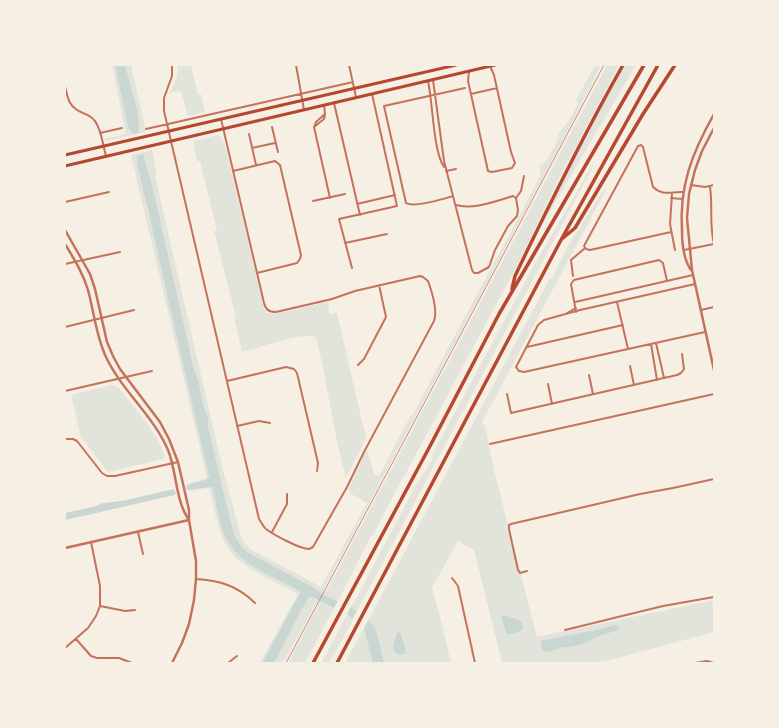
<!DOCTYPE html>
<html>
<head>
<meta charset="utf-8">
<style>
  body { margin:0 }
  #map { position:relative; width:779px; height:728px; overflow:hidden; background:#f6efe4; font-family:Inter,sans-serif }
  canvas { display:block }
  .frame { position:absolute; inset:0; border:66px solid #f6efe4; pointer-events:none }
</style>
</head>
<body>
<div id="map">
<canvas width="779" height="728"></canvas>
<div class="frame"></div>
</div>
<script>
const ctx = document.querySelector('canvas').getContext('2d');
ctx.lineJoin = 'round';
function paint(path, color) {
  ctx.fillStyle = color;
  ctx.fill(path, 'evenodd');
}
function stroke(path, color, width, dash) {
  ctx.strokeStyle = color;
  ctx.lineWidth = width;
  ctx.lineCap = dash ? 'butt' : 'round';
  ctx.setLineDash(dash || []);
  ctx.stroke(path);
}
const green = new Path2D(`
  M112,65H115L130,132L136,133V108L125,65H131L146,132L106,141L104,139L126,134Z
  M177,65H191L198,94H201L205,112L188,116L181,91L169,93C175,84 179,76 177,65Z
  M595,65H601L574,119L323,590L326,592L607,65H619L558,180L523,254L406,473L403,477L375,531L373,536H371L339,599L352,606L415,487L433,458L431,457L533,267L593,164L594,165L358,609L369,619L550,278H552L568,246L604,189L606,190L482,422L485,426L494,470L537,637L714,600V632L610,660L591,663H502L474,550L458,541L432,588L441,620L451,663H345L363,630L353,620L329,663H321L346,617L333,610L305,663H288L319,603L317,602L283,663H274C285,646 298,608 311,597L354,619L366,631L371,623L357,611L324,595L313,587L249,553C240,546 235,538 232,527L208,427V419L202,400L199,383L193,365L152,184L143,155L144,191L147,210L166,285L209,477C204,483 193,482 186,487L187,484L207,478L131,155L152,150L157,175L155,176L221,462L241,537L246,545L252,550L321,587L367,503L350,493L351,491L348,490L366,451L368,452L374,474L379,476L411,415H413C454,334 500,255 541,174L539,166L546,161L559,138L557,136C559,132 562,129 565,126C570,119 574,112 578,104L576,100Z
  M625,65H636L536,235L577,153Z
  M218,135L221,137L227,152L264,309L268,313L274,314L314,305L316,306V304L328,302L330,314L337,313L366,438L346,478C333,432 328,384 316,338C305,330 257,349 242,352L234,317H236L214,231L217,230L200,161H197L193,141Z
  M112,385L116,386L119,388C133,406 160,436 165,457L163,459L108,472L81,437L71,395Z
  M209,487H212C216,502 218,518 223,532C235,564 272,576 300,591V593L262,663H260L298,594C277,582 239,568 227,547C218,533 214,505 209,488L191,491L187,490H192Z`);
const water = new Path2D(`
  M115,65H125L138,113L139,133L132,134L128,127Z
  M143,154L152,184L193,365L199,383L202,400L208,419V427L232,527C235,538 240,546 249,553L313,587L324,595L357,611L374,626L379,641L384,663H373L364,628L349,616L312,597L309,598L303,607L274,663H262L300,593V591C272,576 235,564 223,532C218,518 216,502 212,487L187,490L186,487C193,481 204,483 209,477L137,163V156Z
  M174,489L176,493L175,495L65,520V513L93,507L103,503L122,501Z
  M503,615C506,615 519,620 522,622L523,628C519,633 513,635 507,634L501,618Z
  M616,625L620,627L616,631L601,635L583,644L571,647H562L550,652L544,651L541,647V641L600,629Z
  M398,632L401,634L406,651L405,654L400,655C389,651 394,642 397,633Z`);
const pier = new Path2D(`
  M339,599L351,606L346,617L333,610Z
  M358,609L369,619L363,630L352,620Z`);
const minor = new Path2D(`
  M172,65V76L164,98V111L259,519C261,522 263,526 266,529C274,535 300,549 309,549L313,547L347,487L364,452L434,321C438,310 432,292 428,281L423,277L420,276L355,291L332,299L276,312C269,312 266,310 264,303L221,119
  M296,65L304,110
  M349,65L356,97
  M469,71L468,81L488,171L492,172L512,168L515,163L511,152L494,75L490,66
  M433,80L444,161L472,270L474,273H478L489,267L495,250L508,226L517,216L518,210L516,198L513,196C496,201 473,210 456,205
  M428,81C433,103 433,151 444,167
  M65,86C68,100 69,107 83,113C88,115 91,116 94,120C101,127 103,146 106,156
  M471,94L497,88
  M334,103L360,215
  M324,105L325,114
  M325,114L324,119L314,127L316,122Z
  M272,127L278,152
  M314,127L330,198
  M146,129L353,82
  M100,133L122,128
  M249,134L256,165
  M252,148L275,143
  M233,171L275,161L280,165L301,255L300,259L297,263L257,273
  M446,171L456,169
  M691,185L705,187L714,185
  M710,187C713,207 709,224 714,244
  M672,194L670,224L675,250
  M453,196C443,199 414,208 406,203L384,106L465,88
  M516,198L521,191L524,176
  M671,198L682,199
  M313,201L345,194
  M65,202L109,192
  M357,204L395,195
  M671,232L590,250L586,249L584,246L638,146L641,145L643,147L653,187C664,197 671,191 683,192
  M345,243L387,234
  M684,250L714,244
  M65,264L120,252
  M352,268L339,219L397,206L372,94
  M573,276L571,260L585,248
  M695,284L580,310L544,320L538,325L516,367L519,371L524,372L705,332
  M575,302L693,275
  M617,302L628,349
  M701,310L714,307
  M576,312L571,284L574,280L659,260L663,263L667,281
  M567,313L576,308
  M65,327L134,310
  M656,343L664,378
  M651,344L657,380
  M527,347L623,325
  M358,365L364,359L386,317L379,285
  M630,366L634,385
  M589,375L593,394
  M227,381L286,367L294,369L297,373L318,463L317,471
  M548,384L552,404
  M65,391L152,371
  M507,394L511,413L677,375L681,373L684,369L682,354
  M237,426L259,421L270,423
  M65,439H73L77,441L102,473L107,476H115L178,462
  M490,444L714,394
  M138,532L143,554
  M272,532L287,504V494
  M527,571L520,573L518,570L509,529V525L511,524L640,494L673,488L714,479
  M452,578L458,586L475,663
  M196,579C219,580 238,586 255,603
  M100,606L125,611L135,610
  M565,630L663,606L714,597
  M76,639L91,656L97,658H119L132,663
  M65,648L88,628L96,616L100,606V586L91,542
  M228,663L237,656
  M695,663L707,661L714,663`);
const tertiary = new Path2D(`
  M714,128L702,151L695,170L689,194L687,218L692,270L714,370
  M65,230L90,274L95,289L107,342L113,356L120,369L160,422L169,439L178,462L189,510V520L196,561V579L194,600L189,624L182,643L172,663
  M65,244C74,259 83,273 88,290C94,312 96,336 106,357C122,391 153,415 168,450C177,472 175,500 189,520
  M691,270C684,260 682,244 682,231C679,186 692,153 714,114
  M65,548L189,520`);
const primary = new Path2D(`
  M65,155L456,65
  M65,166L495,65`);
const motorway = new Path2D(`
  M563,238L575,228L643,114L675,65
  M512,289L515,276C549,205 584,134 623,65
  M313,663L429,448L499,314L644,65
  M337,663L561,240L658,65`);
const rail = new Path2D(`
  M286,663L604,65`);
paint(green, '#e2e4dc');
paint(water, '#c9d6d2');
paint(pier, '#f6efe4');
stroke(minor, '#c5725c', 2);
stroke(tertiary, '#c5725c', 2.5);
stroke(primary, '#b5482f', 3);
stroke(motorway, '#b5482f', 3.5);
stroke(rail, '#cf8b77', 1);
</script>
</body>
</html>
